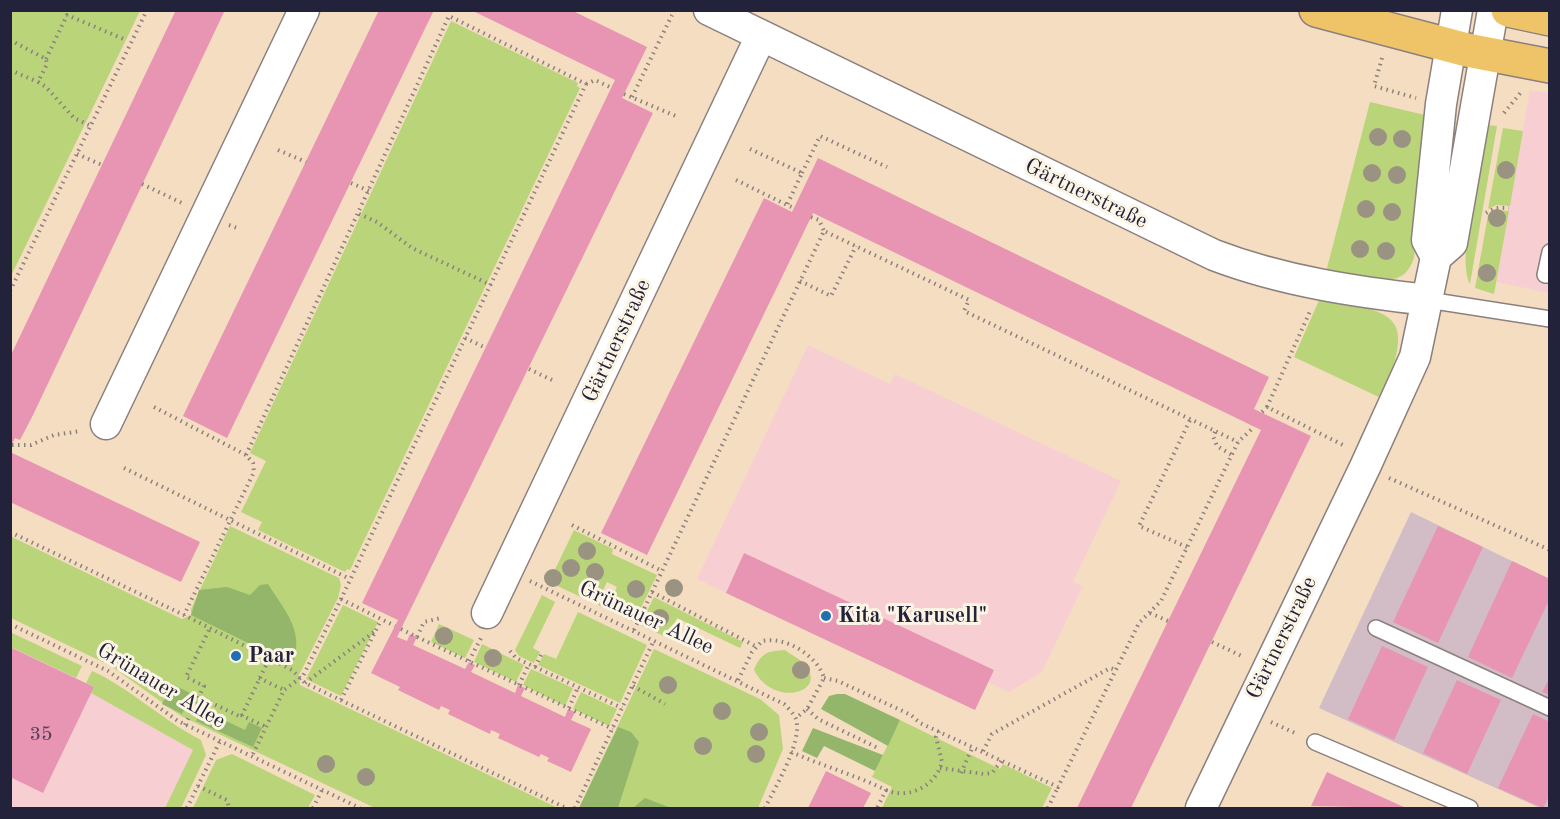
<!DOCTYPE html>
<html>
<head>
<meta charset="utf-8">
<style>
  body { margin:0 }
  #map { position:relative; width:1560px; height:819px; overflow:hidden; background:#f5ddc2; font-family:"Old Standard TT",serif }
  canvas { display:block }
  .frame { position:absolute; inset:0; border:12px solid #22223b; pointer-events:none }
</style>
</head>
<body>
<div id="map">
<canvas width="1560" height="819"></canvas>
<div class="frame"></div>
</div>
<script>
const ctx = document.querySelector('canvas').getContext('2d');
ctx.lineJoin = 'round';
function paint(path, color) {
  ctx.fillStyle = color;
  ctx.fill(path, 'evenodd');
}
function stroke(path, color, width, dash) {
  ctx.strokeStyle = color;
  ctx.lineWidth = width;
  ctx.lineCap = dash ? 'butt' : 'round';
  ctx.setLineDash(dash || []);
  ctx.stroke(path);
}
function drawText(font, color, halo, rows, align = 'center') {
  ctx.font = font + ' "Old Standard TT",serif';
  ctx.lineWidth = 6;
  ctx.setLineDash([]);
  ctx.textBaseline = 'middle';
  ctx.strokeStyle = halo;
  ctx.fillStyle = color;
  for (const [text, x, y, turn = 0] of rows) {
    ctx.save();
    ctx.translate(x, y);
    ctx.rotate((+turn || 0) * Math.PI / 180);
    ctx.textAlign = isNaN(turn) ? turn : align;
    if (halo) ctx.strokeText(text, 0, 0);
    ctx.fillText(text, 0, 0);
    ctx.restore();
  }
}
const built = new Path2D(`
  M1530,90L1549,93V293L1496,282Z
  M808,345L890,384L895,374L1121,481L1073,582L1083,586L1042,672L1009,692L988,682L975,710L697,579Z
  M10,647L94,687L91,693L194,750L165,808H11Z`);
const industrial = new Path2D(`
  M1411,512L1549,579V808H1540L1319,708Z`);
const green = new Path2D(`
  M11,10L140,11L11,276L10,11Z
  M451,21L578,83L577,86L580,88L350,570L347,569L345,572L258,530L262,522L241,512L266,461L250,453Z
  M1370,102L1429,116L1414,258C1409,272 1402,279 1387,280L1326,272Z
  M1485,125L1497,126L1470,284C1456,256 1480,159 1485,125Z
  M1503,128L1523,131L1510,206L1496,205L1488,209Z
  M1495,210L1509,211L1494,294L1475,288L1488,215Z
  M1320,298C1404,314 1412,316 1383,399L1294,357Z
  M230,526L339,578L341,585L338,598L299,675L300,685L558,808H375L181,716L111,666L11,618L10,536L182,619L191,615V609Z
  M574,530L613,549L612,554L657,575L634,622L549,582ZM607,582L617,587L608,606L598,601Z
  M542,595L555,602L533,648L540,652L534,663L519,656L515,650Z
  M654,597L743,642L740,648L677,618L668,638L640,625Z
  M343,605L378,622L341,696L306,679Z
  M578,612L647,645L620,703L538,665L544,654L556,659Z
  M439,624L474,640L465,658L431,642Z
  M10,632L82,666L76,678L11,647Z
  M482,644L524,665L516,682L474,662Z
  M654,649L760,699L779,715L783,749L758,808H579Z
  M785,650C791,655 799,658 804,664C830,692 774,709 754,670C761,653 767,651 785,650Z
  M531,669L573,688L565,706L523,685Z
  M92,671C130,688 162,720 201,740L206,755L181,808H165L193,750L91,693L94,687L86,683Z
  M581,692L617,709L609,726L573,709Z
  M900,720L1000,769L1003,764L1052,788L1042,808H882L892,787L872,777Z
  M232,754L315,795L308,808H193L216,760Z`);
const forest = new Path2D(`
  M268,584C286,613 304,629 293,665L191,615L199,590L227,587L250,595L260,585Z
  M172,684L192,694L182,714L162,704Z
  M837,694H845L900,720L888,746L821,709L829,696Z
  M201,709L245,730L249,722L262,728L253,747L196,721Z
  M618,727L631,732L639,742L618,808H579Z
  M813,728L883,755L875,771L824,746L817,758L802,751Z
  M645,798L671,808H633Z`);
const building = new Path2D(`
  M176,10H225L33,415L20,440L15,438L10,448V357Z
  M379,10H434L227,438L183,416Z
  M471,10H571L647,47L622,98L653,113L397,637L407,641L410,634L417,637L413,645L465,669L469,662L475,665L471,672L515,693L518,685L525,688L521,696L565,717L568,709L575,712L571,720L591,729L571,772L547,761L549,758L541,754L539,757L498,738L500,734L491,730L490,734L448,714L450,710L441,706L439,710L398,690L400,687L371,673L398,620L362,603L615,80Z
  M818,158L1269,377L1254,409L1311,436L1131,808H1077L1261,430L813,213L647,555L601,533L764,198L792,212Z
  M10,452L200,542L181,582L10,502Z
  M1438,526L1483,547L1438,643L1393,622Z
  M744,553L994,670L975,710L726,593Z
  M1512,561L1550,579V598L1512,678L1468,657Z
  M1382,646L1428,667L1394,740L1348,719Z
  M10,647L94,687L43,793L10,777Z
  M1550,677V695L1542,692Z
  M1457,680L1501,700L1467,774L1423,753Z
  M1533,714L1550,722V794L1543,808L1498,788Z
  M826,771L871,793L863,808H808Z
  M1327,772L1353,784L1406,808L1311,806Z`);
const path = new Path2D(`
  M10,40L46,59L47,64L38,82L46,87L74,118L91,126
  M1382,58L1374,86L1416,98
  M46,59L67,15L126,40
  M10,70L38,82
  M586,84L595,80L612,88
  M624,94L678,117
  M632,97L672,15
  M1504,113L1522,91
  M750,149L802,173L787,205L794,208
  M278,150L306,162
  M77,154L102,165
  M802,173L820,136L887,167
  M736,180L787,205
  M351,183L369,191
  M142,184L182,203
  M1486,213L1495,208H1509
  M359,214L377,222L412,248L491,285
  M811,217L819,220L824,231
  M229,225L240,229
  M800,281L831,296L856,246
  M10,291L147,10
  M465,338L486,348
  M529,369L554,381
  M154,407L246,455L253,463L254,472L184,615
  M1267,407L1311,309
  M1262,412L1267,407L1345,446
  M1215,432L1213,436L1217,446L1232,455
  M12,445H31L54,435L81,431
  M246,455L449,16L586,84L341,599L303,676L284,690L252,756
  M124,468L350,579
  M1389,478L1550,550
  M572,525L662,571
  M10,532L184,615L292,670L305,683L566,808
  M1187,547L1139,526L1190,420
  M530,581L784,704C788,708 794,714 796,719C803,742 775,787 765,808
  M652,592L757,647
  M341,599L395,626
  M1150,613L1168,621
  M10,624L108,671L178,721L360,808
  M401,629L417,637L424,622L441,618
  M634,630L824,231L969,300L964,311L1238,442
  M417,637L613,729
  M1212,642L1244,657
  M510,651L516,658L622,708
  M469,661L481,638
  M535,667L542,653
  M259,678L284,690
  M824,678L838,681L911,715L920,723L1058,787L1139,623L1161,601L1238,442L1254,427
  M738,680L752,652L762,641C785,636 817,655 824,678L807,709L796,718
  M305,683L374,632
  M519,685L529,664
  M633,686L665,704
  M199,697L241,717L269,659
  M341,700L381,620
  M569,708L578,687
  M807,709L818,719L880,749
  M241,715L266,727
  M1271,722L1297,734
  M185,725L204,686L186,677L209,630
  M983,751L992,734L1110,668L1116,670
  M791,752C823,766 855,775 886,790L877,808
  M940,768L984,774L992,773L1002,760
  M961,773L973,746
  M198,786L227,800L229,808
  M886,790C908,800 936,786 942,762L936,737L939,731
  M187,808L220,741
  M313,808L322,790
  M575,808L654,640
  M1048,808L1058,787`);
const lane = new Path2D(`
  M1550,252L1545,275H1550
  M1428,300L1550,319
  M1376,628L1550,708
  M1315,742L1470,808`);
const street = new Path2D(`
  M709,10L1214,255C1282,281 1356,292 1428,300
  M1436,257L1452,243L1493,10
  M106,424L304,10
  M487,613L761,36
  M1201,808L1365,467L1415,357L1436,257L1427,240L1441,104L1457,10`);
const primary = new Path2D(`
  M1316,10L1467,50L1550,66
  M1508,10L1550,19`);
const trees = [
  [1378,137],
  [1402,139],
  [1506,170],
  [1372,173],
  [1397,175],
  [1366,209],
  [1392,212],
  [1497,218],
  [1360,249],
  [1386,251],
  [1487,273],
  [587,551],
  [571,568],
  [595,572],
  [553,578],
  [674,588],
  [636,589],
  [660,618],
  [444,636],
  [493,658],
  [801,670],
  [668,685],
  [722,711],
  [759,732],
  [703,746],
  [756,754],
  [326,764],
  [366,777]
];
const markers = [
  [826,616,6,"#1f6fb2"],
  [236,656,6,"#1f6fb2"]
];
const numberNames = [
  ["35",41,735]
];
const streetNames = [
  ["Gärtnerstraße",1086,194,26],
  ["Gärtnerstraße",617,341,-65],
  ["Grünauer Allee",646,618,25],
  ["Gärtnerstraße",1282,638,-64],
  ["Grünauer Allee",161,686,31]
];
const poiNames = [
  ["Kita \"Karusell\"",838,616],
  ["Paar",248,656]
];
paint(built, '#f7cfd2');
paint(industrial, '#d2bdc6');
paint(green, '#bad47a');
paint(forest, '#93b66a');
paint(building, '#e894b3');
stroke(lane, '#8c807e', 18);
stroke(street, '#8c807e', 33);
stroke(primary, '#8c807e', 36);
stroke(path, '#8c807e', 4, [1.5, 4.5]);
stroke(lane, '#fff', 15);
stroke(street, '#fff', 30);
stroke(primary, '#efc469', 33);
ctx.fillStyle = '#9a9382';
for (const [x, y] of trees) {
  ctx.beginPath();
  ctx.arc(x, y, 9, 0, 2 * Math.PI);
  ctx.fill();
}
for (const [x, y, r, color] of markers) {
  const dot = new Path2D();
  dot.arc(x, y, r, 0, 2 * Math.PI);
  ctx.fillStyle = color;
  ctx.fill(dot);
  stroke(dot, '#fcf5e5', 2);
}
drawText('20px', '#543e59', null, numberNames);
drawText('22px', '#22223b', '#fcf5e5', streetNames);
drawText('bold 22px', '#22223b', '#fcf5e5', poiNames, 'left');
</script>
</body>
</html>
